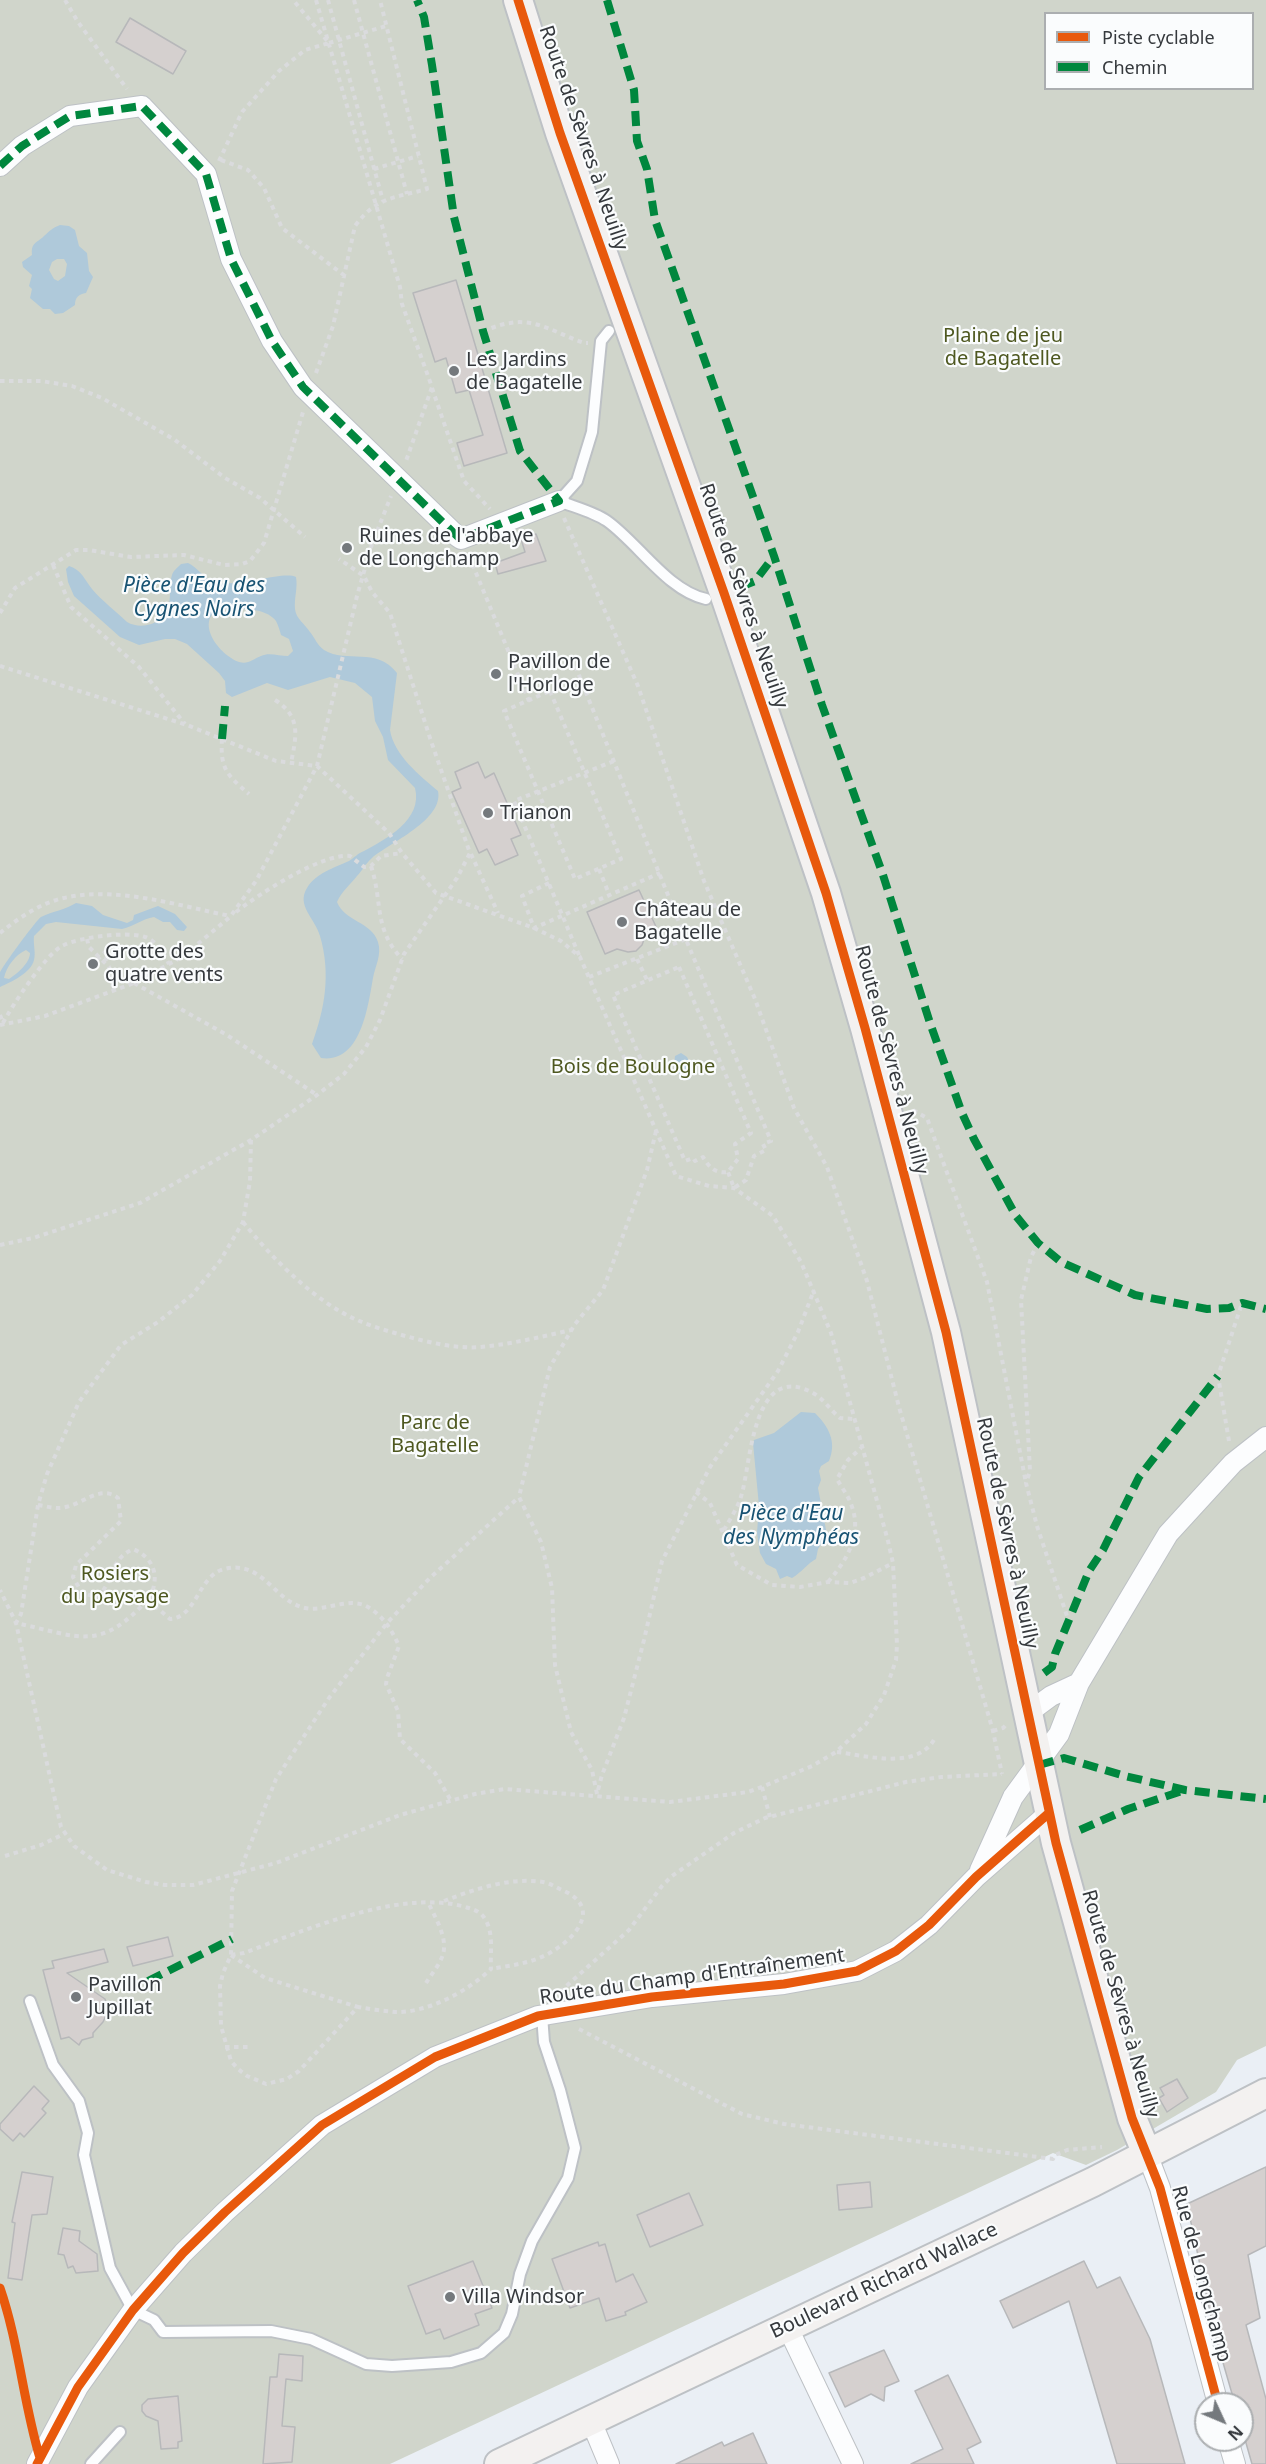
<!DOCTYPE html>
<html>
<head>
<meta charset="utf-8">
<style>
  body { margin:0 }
  #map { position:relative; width:1266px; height:2464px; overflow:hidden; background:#eaeff5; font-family:"Noto Sans",sans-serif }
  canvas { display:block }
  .legend { position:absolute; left:1044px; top:12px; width:210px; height:78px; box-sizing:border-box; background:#fafcfd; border:2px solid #abaeb0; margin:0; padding:8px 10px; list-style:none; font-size:18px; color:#35393d }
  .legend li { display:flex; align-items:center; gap:12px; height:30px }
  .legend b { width:30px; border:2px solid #abaeb0 }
  .north { position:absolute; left:1194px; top:2392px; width:60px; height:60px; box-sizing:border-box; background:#fafcfd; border:2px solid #abaeb0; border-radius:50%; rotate:134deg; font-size:16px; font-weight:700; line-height:24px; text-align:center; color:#35393d }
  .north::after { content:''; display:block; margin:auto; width:21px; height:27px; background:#74797d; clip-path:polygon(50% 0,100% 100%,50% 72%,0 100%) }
</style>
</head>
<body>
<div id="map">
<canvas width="1266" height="2464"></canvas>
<ul class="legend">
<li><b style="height:8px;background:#e8590c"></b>Piste cyclable</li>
<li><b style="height:8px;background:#00873e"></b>Chemin</li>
</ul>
<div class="north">N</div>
</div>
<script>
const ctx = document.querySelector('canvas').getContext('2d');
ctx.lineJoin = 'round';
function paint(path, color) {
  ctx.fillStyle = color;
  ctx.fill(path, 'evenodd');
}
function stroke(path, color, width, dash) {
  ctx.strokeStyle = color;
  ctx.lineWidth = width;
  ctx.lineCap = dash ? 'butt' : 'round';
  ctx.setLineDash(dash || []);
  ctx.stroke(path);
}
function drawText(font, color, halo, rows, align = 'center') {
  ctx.font = font + ' "Noto Sans",sans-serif';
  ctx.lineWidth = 4.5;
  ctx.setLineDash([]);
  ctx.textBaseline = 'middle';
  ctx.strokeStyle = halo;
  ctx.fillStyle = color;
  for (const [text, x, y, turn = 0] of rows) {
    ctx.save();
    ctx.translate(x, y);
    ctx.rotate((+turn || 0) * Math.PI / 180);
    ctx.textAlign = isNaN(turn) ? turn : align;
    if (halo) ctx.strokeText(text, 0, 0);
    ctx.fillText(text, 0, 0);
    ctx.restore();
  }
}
const green = new Path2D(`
  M0,0H1266V2046L1237,2060L1216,2092L1117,2150L1086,2165L1053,2153L390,2464H0ZM1046,14H1252V88H1046Z`);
const water = new Path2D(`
  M60,225L69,226L75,230L79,246L87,253L89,271L93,277L86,293C79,294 75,297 75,305L63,313L55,314L50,309H43L30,298L32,289L29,286L32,275L23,267L22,262L32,255C31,242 36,244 44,236C50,231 52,228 60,225ZM57,259H64L67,264L65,276L58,281L54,279L49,270L52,262Z
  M188,563C197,567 203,577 211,581C235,590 282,570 296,577C298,588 294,598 295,609C296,619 305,624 310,632C315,638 317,645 324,650C347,664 376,646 397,673L390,730C394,755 419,775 438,791C444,820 389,843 372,858C366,863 362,871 357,876C350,885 342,891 337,902C344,921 372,922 378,942C382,955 375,966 373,978C368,1006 361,1064 321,1058L312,1044C325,1008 331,974 320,936C315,918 296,906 307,888C316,873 334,868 349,861C354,858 358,853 364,851C386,839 423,820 415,788L388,760L383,737L375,721L372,697L355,683L330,677L288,690L267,683L232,697L226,693L225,681L219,673L187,644L175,639H165L139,645L120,637L74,596L68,582L66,569L69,566C82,570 84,579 92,589C102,601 116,611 127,622C143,631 165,623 169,604C171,595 169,584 172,575C173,571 178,567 181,564ZM218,609C235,609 265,606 276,621C278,625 280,631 281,635L289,639L293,651L288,656C279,656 269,652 261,656C253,659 248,665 239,662C220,655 195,624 218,609Z
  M76,903L92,906L103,915L127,923L133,920L134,915L158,906L175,914L187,927L184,931L177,930L170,922H163L154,917C142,919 134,926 122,929L56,922L46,924L34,936C33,944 36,953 34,960C31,973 11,982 0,987C0,983 0,977 0,973C1,968 38,918 41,917C53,911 65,910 76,903ZM26,950L30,953C30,963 17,974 9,979L4,978C6,967 16,954 26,950Z
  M681,1053L687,1057L693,1070L689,1080H685C678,1073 673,1067 675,1056Z
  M801,1412L815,1413C829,1427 837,1442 829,1461L821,1466L819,1471L821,1480L818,1488L827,1535L818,1549L816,1559C808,1563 802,1572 792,1578L787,1576L780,1579L776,1569L766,1564L760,1553L757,1533L759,1506L753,1443L754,1440L774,1433Z`);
const building = new Path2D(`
  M130,18L186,51L173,74L116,42Z
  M456,280L507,453L464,466L457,443L483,435L469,390L456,393L446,358L435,362L413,293Z
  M536,534L546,561L498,574L495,563L525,552L520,536Z
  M478,762L485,778L494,773L521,835L511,839L518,855L495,865L487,849L479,853L452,792L461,788L455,772Z
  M639,890L658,931L645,937L642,945L636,951L628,952L617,949L605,954L587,912Z
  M168,1937L173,1956L133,1966L127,1947Z
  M104,1949L108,1962L67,1973L105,1999L108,2011L103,2022L93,2033V2037L82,2040L79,2045L69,2037L61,2039L43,1970L54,1968L52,1961Z
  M1177,2079L1188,2098L1167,2112L1159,2098L1164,2095L1160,2088Z
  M34,2086L49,2101L42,2109L46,2113L24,2137L20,2133L13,2141L0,2129V2124Z
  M1266,2167V2246L1248,2255L1260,2318L1246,2325L1266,2399V2464H1252L1242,2429V2404H1235L1215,2335L1187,2204Z
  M22,2172L53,2177L47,2214L32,2215L22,2280L8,2278L15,2223L12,2222Z
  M870,2182L872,2207L839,2210L837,2185Z
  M689,2193L703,2225L650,2247L637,2215Z
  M63,2228L80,2231L79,2241L97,2254L98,2271L76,2273L73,2266L68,2268L64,2255L58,2254Z
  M598,2242L599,2246L605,2244L616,2282L633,2274L647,2302L625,2312L626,2315L606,2321L599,2298L570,2308L552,2259Z
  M473,2261L492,2308L475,2314L479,2325L444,2339L440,2329L426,2334L408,2286Z
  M1084,2261L1097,2288L1120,2277L1150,2339L1185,2464H1117L1069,2301L1013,2328L1000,2301Z
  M884,2350L899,2381L885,2387L884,2401L871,2394L845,2407L829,2373Z
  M279,2354L303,2356L302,2381L286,2379L282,2426L295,2427L292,2462L263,2464L270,2377H277Z
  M948,2375L981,2442L967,2449L974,2464H911L943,2449L915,2391Z
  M178,2396L182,2441L178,2442V2448L161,2449L158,2421L146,2416L142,2411V2405L148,2399Z
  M753,2433L767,2464H676L722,2442L724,2446Z`);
const path = new Path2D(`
  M65,0L78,22L127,89
  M316,0L400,287L402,304L432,387L406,461
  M328,0L383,201
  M354,0L407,194
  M329,43L386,26
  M221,160L248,170L264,188L282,228L345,276
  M219,161L242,112L279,71L305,50L329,43L293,0
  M374,169L418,156
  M483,331C492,328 501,324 510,323C536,318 560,335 584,343H588
  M316,373L333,326L355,226C376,197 394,198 427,189L380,0
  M0,381H41L72,386L102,398L175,440L225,478L260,498L305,537
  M432,388L464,481L490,509
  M564,518L638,686L704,881L755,999L794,1108L827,1167L867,1281L899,1407L993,1731L1002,1774
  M469,556L529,701
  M53,565L71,607L139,667L185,724
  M0,613L15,588L76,550H89L131,557L184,555L224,565L242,564L250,561L264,543L303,412
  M572,658L687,942L771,1141L763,1144L766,1150L754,1156L746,1180L734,1188L728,1172
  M0,666L187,725L276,761L317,766L389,833L402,853L436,893L534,928L561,941L580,957L676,1176L709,1186L734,1188L773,1216L801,1262L831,1333L888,1541L893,1563L897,1645L896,1660L884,1695L866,1724L836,1752L812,1766L762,1787L748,1792L670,1802L505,1789L475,1794L400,1815L276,1863L193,1885H165L146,1882L107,1870L74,1846L61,1827L16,1623L0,1590
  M550,691L621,859L575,879L504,711Z
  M275,700C302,717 296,737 291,763
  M222,739C220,769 227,775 249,794
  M471,854L498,913
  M371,866C383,902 373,928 402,959
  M599,869L609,894
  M549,883L522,896L534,928L660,873
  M236,912C259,894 322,853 350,856L364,867L371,866L381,856L402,853
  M0,933C20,917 43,901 69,897C119,887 181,906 230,916
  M87,939L89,947L109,967L110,980L115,990
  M104,953L106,951L108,954L105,962
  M579,955L514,801L614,761
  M637,959L647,980
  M96,961L97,960
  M679,967L751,1133L735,1144L738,1159L728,1172C715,1174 709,1167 703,1157L695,1161L693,1158L685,1161L613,995Z
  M589,977L686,939
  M134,983L227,1035L317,1095
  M0,1015L3,1023
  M3,1023C11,1007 47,953 62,946C79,937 127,931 145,937C156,940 164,954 169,964
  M0,1025L45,1016L134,983L182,957L230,917L256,881L317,766L357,596L372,544L391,496
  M913,1110L927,1118L987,1282L1026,1483
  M656,1131L647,1170L603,1290L575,1324L550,1367L519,1497L541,1542L552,1588L555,1665L571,1732L592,1770L597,1794L602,1775L624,1718L644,1640L662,1561L710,1467L778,1371L798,1332L814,1290
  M251,1140L250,1181L243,1222L220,1261L192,1295L158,1322L121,1345L79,1402L47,1474L38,1505L21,1614L16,1623C81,1637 100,1653 150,1597L155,1606L170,1619C196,1617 198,1579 221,1570C262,1557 273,1601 305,1608C325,1612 349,1596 368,1607C383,1616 392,1630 399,1646L387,1678L386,1684L398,1711L400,1739L435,1773L450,1799
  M243,1222C271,1257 315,1302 357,1320C373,1327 391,1332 409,1337C432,1343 457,1349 481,1347C511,1344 541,1337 571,1330
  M1038,1243L1031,1257L1021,1300L1030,1471L1026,1483L1037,1526L1069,1622
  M0,1245L33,1238L140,1203L251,1140L317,1095L344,1074L366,1047L380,1020L404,954L457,878L470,853L430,738L390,613L372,592L364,576L339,559
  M1229,1441L1218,1376L1242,1303
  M696,1492L710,1503L737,1565L772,1585L800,1587L828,1582L850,1583L864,1578L893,1563
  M38,1505C45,1506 52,1508 58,1508C80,1508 99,1483 118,1498L121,1521L76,1565L73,1577L82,1593L96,1597C115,1584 107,1561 133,1549C154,1558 160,1576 150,1597
  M724,1530C730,1519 739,1506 742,1493C751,1462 753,1360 813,1393C823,1398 831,1411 840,1418L853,1419
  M828,1582C847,1560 863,1534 851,1504C848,1495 841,1487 837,1479L848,1460L861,1448
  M993,1731L1003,1728L1006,1725
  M837,1752C868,1756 920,1771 936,1736
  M762,1787L770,1817
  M5,1856L41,1845L66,1833
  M444,1901C475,1889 510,1877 543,1882C550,1883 557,1888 564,1891C600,1907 578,1936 553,1951C534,1963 513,1965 491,1969
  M231,1955L265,1978L358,2007L299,2071L287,2079L266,2084L247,2076L238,2069L231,2061L221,2026L220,1986L223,1973L231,1955L232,1891L276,1779L329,1698L387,1623L430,1578L519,1497
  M231,1955L244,1953C305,1930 397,1890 462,1906C471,1909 480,1910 485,1919C494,1933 490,1953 491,1969C468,1991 428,2013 395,2012C383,2011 370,2009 358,2007
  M426,1983C432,1973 444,1960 444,1948C445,1933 434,1915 428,1902
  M562,1993L563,1989L629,1930L662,1886L672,1876L734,1833L765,1818L906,1782L941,1777L1002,1774
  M579,2029L742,2114L784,2124L1053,2159L1055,2155L1067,2150L1102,2147
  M225,2047H252`);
const lane = new Path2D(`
  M609,331L601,341L592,432L577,481L559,501C574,507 594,512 607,521C638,543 668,591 706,599
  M30,2001L53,2065L79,2101L88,2133L84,2155L110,2268L133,2310L154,2320L163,2332L271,2331L311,2339L366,2364L392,2366L451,2362L481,2353L504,2333L512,2314L520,2274L532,2241L568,2178L575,2148L560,2090L544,2042L542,2015
  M91,2464L120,2432`);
const street = new Path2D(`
  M0,166L22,146L70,116L142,106L206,174L231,259L272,341L303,387L458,537L461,539L559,501
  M1028,1713L1051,1696L1079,1683
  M980,1870L1013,1797L1059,1734L1079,1683L1168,1534L1233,1463L1266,1437
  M1147,2154L1160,2188L1218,2404
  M787,2326L853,2464
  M591,2421L609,2464
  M1228,2440L1235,2464
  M37,2464L78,2387L133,2310L183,2253L225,2212L322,2125L435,2057L538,2016L652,1997L784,1984L857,1971L896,1951L929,1925L976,1877L1049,1813`);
const secondary = new Path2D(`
  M518,0L560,133L724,593L826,893L865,1028L946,1332L1056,1843L1132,2118L1147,2154
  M499,2464L1093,2182L1266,2093`);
const pathBridge = new Path2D(`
  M97,960L104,953`);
const quiet = new Path2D(`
  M607,0L634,90L637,141L647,169L655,220L774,556L822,705L883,875L930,1023L962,1113L974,1139L1016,1216L1038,1243L1061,1262L1135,1295L1207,1309L1229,1308L1242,1303L1266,1309
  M0,166L22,146L70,116L142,106L206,174L231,259L272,341L303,387L458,537L461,539L559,501L520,451L483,331L454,217L432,65L424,17L417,0
  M740,587L755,581L774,556
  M222,739L225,706
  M1044,1673L1052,1667L1055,1654L1089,1571L1103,1550L1139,1477L1218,1376
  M1039,1765L1064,1758L1125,1776L1185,1790L1266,1799
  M1080,1830L1128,1809L1185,1790
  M148,1981L232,1939`);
const cycleway = new Path2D(`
  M518,0L560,133L724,593L826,893L865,1028L946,1332L1056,1843L1132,2118L1160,2188L1218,2404
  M0,2288C19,2343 23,2402 40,2458
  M37,2464L78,2387L133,2310L183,2253L225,2212L322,2125L435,2057L538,2016L652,1997L784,1984L857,1971L896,1951L929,1925L976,1877L1049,1813`);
const markers = [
  [454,371,6,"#74797d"],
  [347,548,6,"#74797d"],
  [496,674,6,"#74797d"],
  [488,813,6,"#74797d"],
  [622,922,6,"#74797d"],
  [93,964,6,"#74797d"],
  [76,1997,6,"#74797d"],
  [450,2297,6,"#74797d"]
];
const streetNames = [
  ["Route de Sèvres à Neuilly",583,138,71],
  ["Route de Sèvres à Neuilly",743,596,71],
  ["Route de Sèvres à Neuilly",891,1060,75],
  ["Route de Sèvres à Neuilly",1007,1533,78],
  ["Route du Champ d'Entraînement",692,1977,-8],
  ["Route de Sèvres à Neuilly",1120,2004,74],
  ["Rue de Longchamp",1201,2274,75],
  ["Boulevard Richard Wallace",884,2281,-25]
];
const parkNames = [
  ["Plaine de jeu",1003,336],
  ["de Bagatelle",1003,359],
  ["Bois de Boulogne",633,1067],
  ["Parc de",435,1423],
  ["Bagatelle",435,1446],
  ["Rosiers",115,1574],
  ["du paysage",115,1597]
];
const poiNames = [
  ["Les Jardins",466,360],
  ["de Bagatelle",466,383],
  ["Ruines de l'abbaye",359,536],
  ["de Longchamp",359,559],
  ["Pavillon de",508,662],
  ["l'Horloge",508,685],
  ["Trianon",500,813],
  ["Château de",634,910],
  ["Bagatelle",634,933],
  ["Grotte des",105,952],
  ["quatre vents",105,975],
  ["Pavillon",88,1985],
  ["Jupillat",88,2008],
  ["Villa Windsor",462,2297]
];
const waterNames = [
  ["Pièce d'Eau des",194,586],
  ["Cygnes Noirs",194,610],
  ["Pièce d'Eau",791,1514],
  ["des Nymphéas",791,1538]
];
paint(green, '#d0d5cb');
paint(water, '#afc9da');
paint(building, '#d5d0cf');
stroke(building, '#b7b8ba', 1.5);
stroke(lane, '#bdc1c5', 14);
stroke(street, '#bdc1c5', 22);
stroke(secondary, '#bdc1c5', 32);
stroke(path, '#dadbdd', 4, [4.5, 4.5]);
stroke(lane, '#fcfdfe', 10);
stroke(street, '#fcfdfe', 20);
stroke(secondary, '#f3f1f0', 28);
stroke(pathBridge, '#dadbdd', 4, [4.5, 4.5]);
stroke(quiet, '#00873e', 8, [15, 8]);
stroke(cycleway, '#e8590c', 9);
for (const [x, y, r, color] of markers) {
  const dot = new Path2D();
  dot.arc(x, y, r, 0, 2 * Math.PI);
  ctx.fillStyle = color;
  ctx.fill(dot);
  stroke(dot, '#fafcfd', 2);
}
drawText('20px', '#35393d', '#fafcfd', streetNames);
drawText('20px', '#4e5820', '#fafcfd', parkNames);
drawText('20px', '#35393d', '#fafcfd', poiNames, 'left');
drawText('italic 21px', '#185373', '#fafcfd', waterNames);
</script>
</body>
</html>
